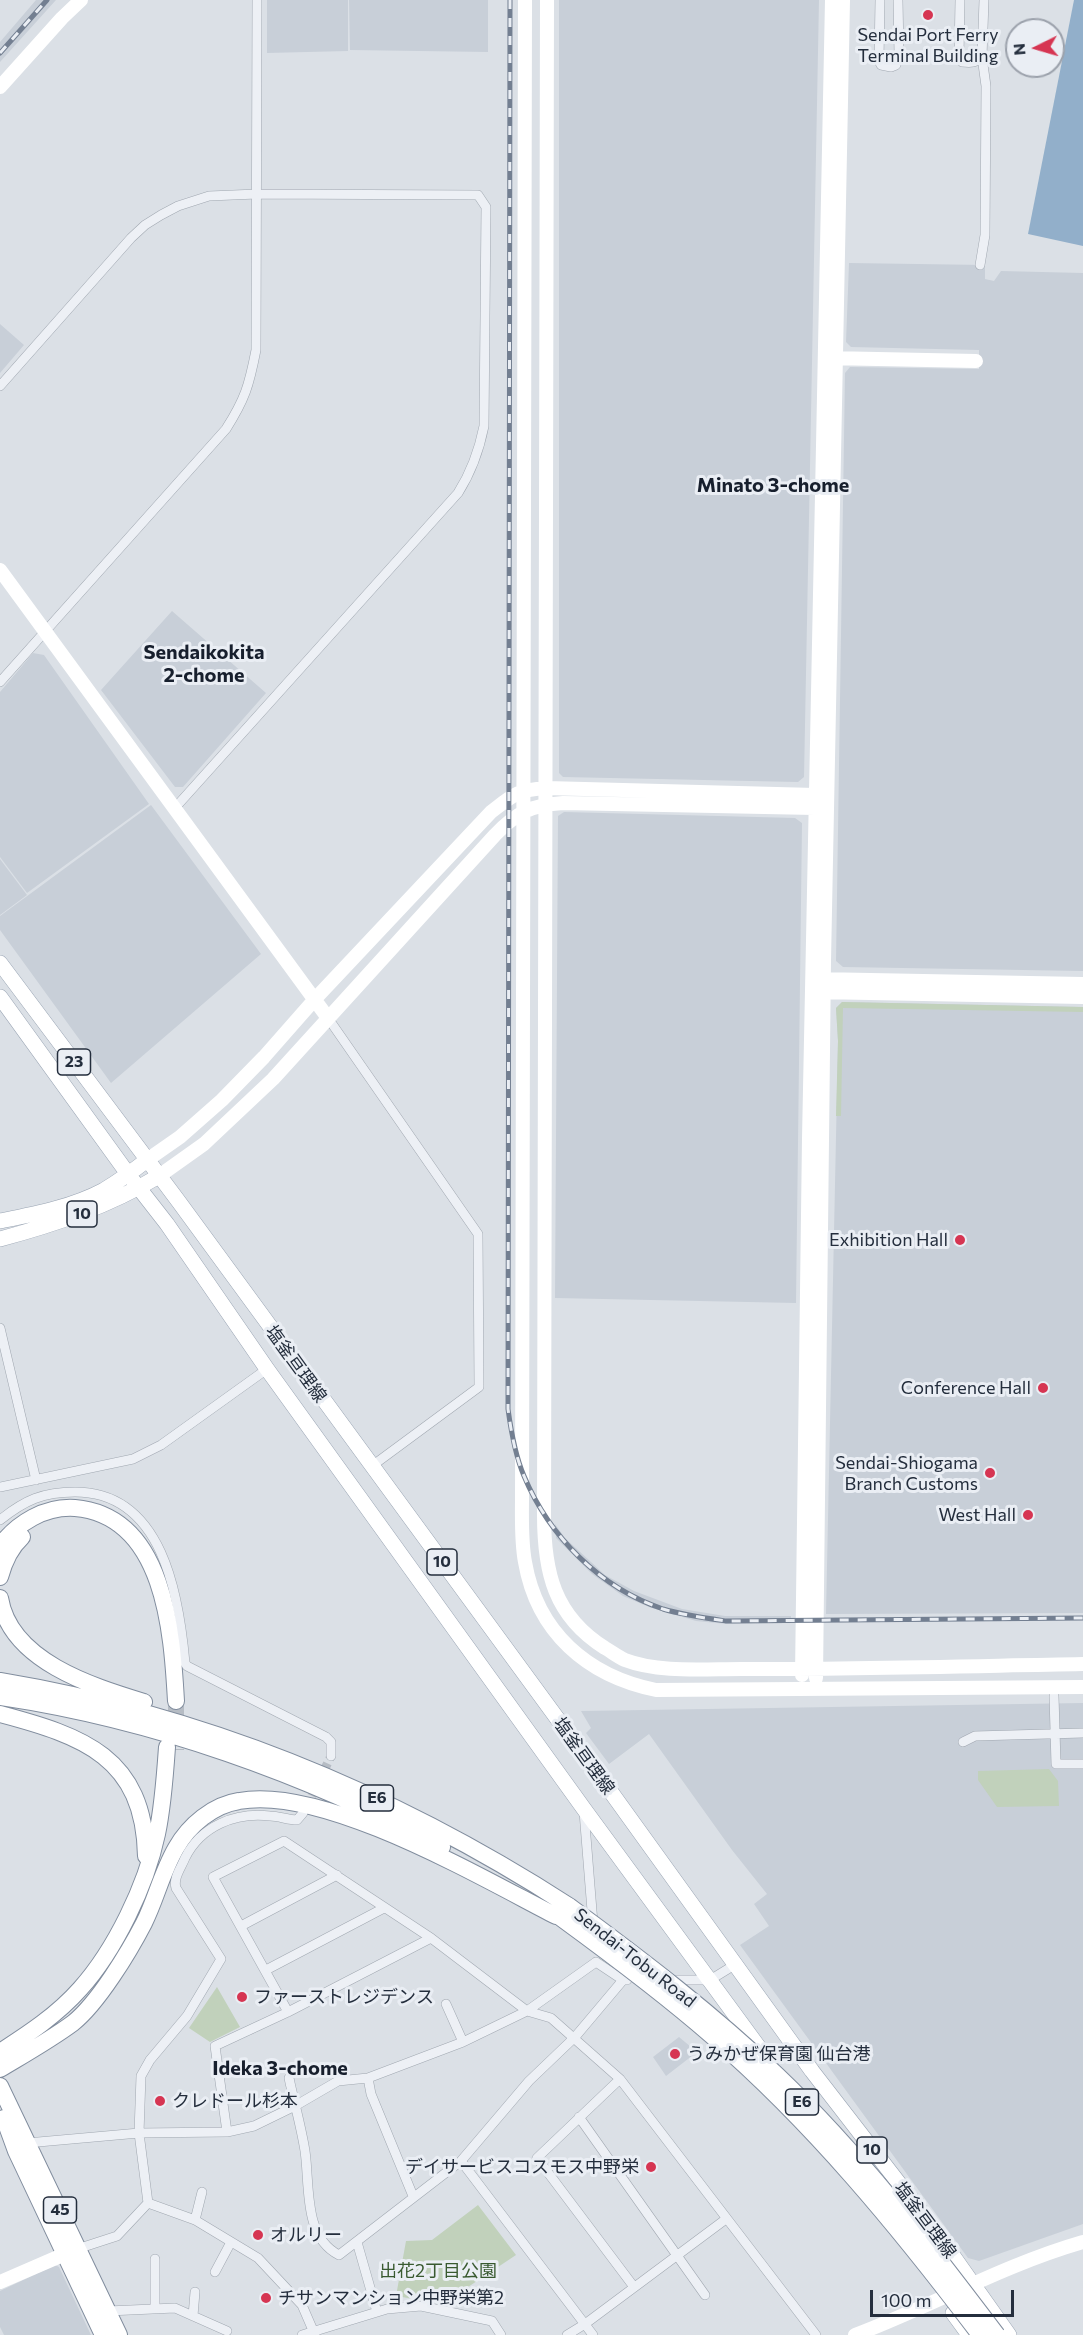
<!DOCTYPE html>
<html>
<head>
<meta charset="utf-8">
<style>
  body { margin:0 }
  #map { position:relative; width:1083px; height:2335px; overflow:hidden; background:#dbe0e6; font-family:Commissioner,sans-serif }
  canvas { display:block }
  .north { position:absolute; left:1005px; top:18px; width:60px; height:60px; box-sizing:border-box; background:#eaeef4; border:2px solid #9ba1ab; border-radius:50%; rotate:265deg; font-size:16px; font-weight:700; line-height:24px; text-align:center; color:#242e3d }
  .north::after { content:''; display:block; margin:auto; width:21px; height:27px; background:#d63552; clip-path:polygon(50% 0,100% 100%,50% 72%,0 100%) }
  .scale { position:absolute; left:870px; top:2290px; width:144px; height:27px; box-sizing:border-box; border:3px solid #242e3d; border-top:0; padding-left:8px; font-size:18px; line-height:21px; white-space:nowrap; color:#242e3d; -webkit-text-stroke:4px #eaeef4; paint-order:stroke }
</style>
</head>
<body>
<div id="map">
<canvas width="1083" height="2335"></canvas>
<div class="north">N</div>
<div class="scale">100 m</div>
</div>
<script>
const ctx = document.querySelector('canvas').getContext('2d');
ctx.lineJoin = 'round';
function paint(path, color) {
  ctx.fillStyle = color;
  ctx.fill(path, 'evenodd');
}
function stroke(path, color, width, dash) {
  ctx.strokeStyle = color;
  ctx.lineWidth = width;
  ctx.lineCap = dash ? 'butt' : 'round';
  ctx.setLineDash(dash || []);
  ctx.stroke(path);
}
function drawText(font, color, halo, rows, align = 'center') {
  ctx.font = font + ' Commissioner,"Noto Sans JP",sans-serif';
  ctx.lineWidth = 6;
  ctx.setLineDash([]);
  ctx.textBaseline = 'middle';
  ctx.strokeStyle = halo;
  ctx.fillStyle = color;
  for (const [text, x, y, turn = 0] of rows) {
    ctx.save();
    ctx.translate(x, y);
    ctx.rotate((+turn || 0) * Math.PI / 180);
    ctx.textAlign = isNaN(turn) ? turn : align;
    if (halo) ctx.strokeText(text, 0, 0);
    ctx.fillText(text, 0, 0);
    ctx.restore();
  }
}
const built = new Path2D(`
  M36,0H56L0,62V42Z
  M267,0H348V51L267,53Z
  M349,0H488V52L350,50Z
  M559,0H819L804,777L798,782L563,777L559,773Z
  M849,263L985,265V279L994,281L1001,271L1083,273V971L843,967L836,961L845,373L850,367L979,369V350L851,347L846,342Z
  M0,324L24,345L0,373Z
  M172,611L266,693L183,787H175L101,690Z
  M33,653L44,655L149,804L27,893L0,857V692Z
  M151,805L261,954L111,1083L0,930V916Z
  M564,812L795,818L802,823L796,1303L555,1298L558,816Z
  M0,859L27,895L0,915Z
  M842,1002L1083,1007V1613L826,1614L838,1041L836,1008Z
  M555,1524L565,1538L605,1575L634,1591L682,1609L725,1616H791V1623L727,1624L696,1621L649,1607L623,1596L592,1574L556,1538Z
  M1083,1703V2224L979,2261L968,2258L740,1945L769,1926L754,1904L767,1894L732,1850L649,1734L609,1764L586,1733L591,1728L581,1711Z
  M679,2037L697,2052L666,2076L653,2057Z
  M55,2265L59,2267L91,2335H4L0,2327V2291Z`);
const green = new Path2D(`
  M842,1002L1083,1007V1012L843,1008L841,1116H836L838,1041L836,1008Z
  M1049,1769L1058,1781L1059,1806L997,1807L978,1780V1771Z
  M217,1987L240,2027L210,2042L189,2028Z
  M478,2205L516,2255L465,2289L455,2306L396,2296L406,2241L432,2240Z`);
const water = new Path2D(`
  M1074,0H1083V246L1028,234Z`);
const streetTunnel = new Path2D(`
  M306,1808L331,1756`);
const highwayTunnel = new Path2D(`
  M176,1701V1750`);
const street = new Path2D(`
  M880,0L879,61L881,65L891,67L896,65L899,54L898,0
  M960,0L959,57L962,62C971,63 975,63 982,57
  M980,265L985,235L986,86L982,57L984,0
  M0,386L131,238L145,225L161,215L178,206L209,196L257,194L478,195L486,207L484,426C479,451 472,471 458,493L174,809
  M0,682L226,429C245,399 249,386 256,350L257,0
  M328,1018L478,1234L479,1387L372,1466
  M0,1328L36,1480
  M0,1487L133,1459L161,1445L267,1369
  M0,1520C25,1500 43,1492 75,1492C163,1492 179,1596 185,1663L187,1666L326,1737L331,1742V1756
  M1054,1696L1056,1764H1083
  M963,1742L975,1736L1083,1733
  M584,1812L593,1923
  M241,1926L337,1875
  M596,1962L623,1980H627
  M266,1970L384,1908
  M670,1980H710L736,1964
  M446,2004L463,2042
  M288,2012L213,1877L284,1841L431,1938L527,2011L551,2018L620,2079L816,2335
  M289,2078C294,2102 301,2126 305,2151C310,2185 303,2237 339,2255L461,2161L529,2081L575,2037L623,1980
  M368,2078L371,2094L413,2196
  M620,2079L537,2158L634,2287
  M579,2117L705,2295
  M227,2132L215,2046L288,2012L431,1938
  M27,2143L139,2133L227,2132L254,2126L295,2106L338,2081L368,2078L463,2042L527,2011L596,1962
  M461,2161L593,2335
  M148,2203L139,2133L141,2076L150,2060L187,2016L221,1959L176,1888C173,1878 181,1868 185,1858C201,1826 235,1812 270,1816C279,1816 288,1820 297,1820L303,1813
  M148,2203L195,2220L258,2258L302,2305L315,2335
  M195,2220L202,2192
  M357,2242L377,2312
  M74,2250L117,2236L148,2203
  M215,2272L231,2242
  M155,2309V2259
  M108,2311L175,2308L227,2331
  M193,2316L195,2292
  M302,2335L387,2309L421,2306L492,2321L501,2335
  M567,2335L585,2324L726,2219`);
const secondary = new Path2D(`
  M525,0L522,1497C522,1518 521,1541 525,1562C537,1632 587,1676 656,1690L1083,1687
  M547,0L544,1515C544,1572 554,1616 605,1648C612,1652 618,1657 625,1660C661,1674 712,1668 751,1669C862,1669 972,1666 1083,1664
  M0,87L62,18L81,0
  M828,358L976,361
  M0,570L328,1018
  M817,979L1083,984
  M817,992L1083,997
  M147,1160L180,1137L222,1100L264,1057L315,999L491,812C513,795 517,790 546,788L815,795L821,798
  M159,1176L204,1144L273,1079L495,835C517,812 532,805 563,803L815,808L822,804
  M802,1675L809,1138L832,0
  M816,1678L824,961L843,0
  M0,2282L65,2254
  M855,2335C932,2306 1003,2265 1083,2242`);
const primary = new Path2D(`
  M0,963L179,1202L603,1781L812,2071L932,2226L1009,2335
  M0,997L128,1174L167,1224L267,1369L584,1809L771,2064
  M0,1221C35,1214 72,1207 104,1190C119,1181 133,1171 147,1160
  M0,1239C56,1224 109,1206 159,1176
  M953,2313L969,2335`);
const highway = new Path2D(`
  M0,1546C17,1523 45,1506 75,1508C165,1516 172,1632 176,1701
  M0,1577C4,1562 10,1548 22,1537
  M0,1598C10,1661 92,1686 144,1702
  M0,1681C204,1715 395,1794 569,1906
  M0,1697C154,1720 305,1774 442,1847
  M0,1714C83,1736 144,1757 146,1856
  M0,2052C28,2034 57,2015 80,1989C115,1950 146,1886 157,1834C163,1806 165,1776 167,1747
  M0,2069C25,2054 50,2040 73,2023C98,2003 129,1952 144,1923C156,1899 162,1872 176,1848C189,1825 213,1805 239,1801C323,1785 480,1877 556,1916
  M0,2086L119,2335
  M4,2118L16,2151L103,2335`);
const rail = new Path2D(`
  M510,0L508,1409C511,1431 515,1455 524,1476C549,1536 600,1588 663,1609C683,1615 705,1618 726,1621L1083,1618
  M0,53L47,0`);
const highwayBridge = new Path2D(`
  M569,1906C641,1959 712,2013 777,2075C859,2153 929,2245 997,2335
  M561,1918C613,1956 664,1994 712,2036C813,2123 900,2229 980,2335`);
const markers = [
  [928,15,6,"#d63552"],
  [960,1240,6,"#d63552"],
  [1043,1388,6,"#d63552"],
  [990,1473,6,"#d63552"],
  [1028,1515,6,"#d63552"],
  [242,1997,6,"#d63552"],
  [675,2054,6,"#d63552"],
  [160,2101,6,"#d63552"],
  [651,2167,6,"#d63552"],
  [258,2235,6,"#d63552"],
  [266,2298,6,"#d63552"]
];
const shields = [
  [74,1062,33],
  [82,1214,30],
  [442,1562,30],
  [377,1798,33],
  [802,2102,33],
  [872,2150,30],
  [60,2210,33]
];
const shieldNames = [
  ["23",74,1062],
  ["10",82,1214],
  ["10",442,1562],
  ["E6",377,1798],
  ["E6",802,2102],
  ["10",872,2150],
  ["45",60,2210]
];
const poiNames = [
  ["Sendai Port Ferry",928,35,"center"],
  ["Terminal Building",928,56,"center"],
  ["Exhibition Hall",948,1240],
  ["Conference Hall",1031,1388],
  ["Sendai-Shiogama",978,1463],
  ["Branch Customs",978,1484],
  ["West Hall",1016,1515],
  ["ファーストレジデンス",254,1997,"left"],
  ["うみかぜ保育園 仙台港",687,2054,"left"],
  ["クレドール杉本",172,2101,"left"],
  ["デイサービスコスモス中野栄",639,2167],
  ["オルリー",270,2235,"left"],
  ["チサンマンション中野栄第2",278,2298,"left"]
];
const streetNames = [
  ["塩釜亘理線",296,1364,54],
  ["塩釜亘理線",584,1756,54],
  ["Sendai-Tobu Road",635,1958,38],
  ["塩釜亘理線",925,2220,53]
];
const parkNames = [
  ["出花2丁目公園",438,2271]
];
const neighbourhoodNames = [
  ["Minato 3-chome",773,485],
  ["Sendaikokita",204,652],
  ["2-chome",204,675],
  ["Ideka 3-chome",280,2068]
];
paint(built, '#c8cfd8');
paint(green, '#c1d1bb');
paint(water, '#92afca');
stroke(streetTunnel, '#b6bcc4', 9, [9, 4.5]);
stroke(highwayTunnel, '#b6bcc4', 16, [16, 8]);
stroke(street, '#a0a7b0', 10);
stroke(primary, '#99a4b3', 16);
stroke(highway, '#818d9e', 18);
stroke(street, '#edf0f5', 9);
stroke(secondary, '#fff', 14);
stroke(primary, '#fff', 15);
stroke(highway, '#fff', 16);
stroke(rail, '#737f91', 5);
stroke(rail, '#eaeef4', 3, [9]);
stroke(highwayBridge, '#818d9e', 18, []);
stroke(highwayBridge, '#fff', 16);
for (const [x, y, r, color] of markers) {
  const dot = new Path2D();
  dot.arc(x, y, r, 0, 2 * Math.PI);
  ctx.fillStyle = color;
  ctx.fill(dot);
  stroke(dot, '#eaeef4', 2);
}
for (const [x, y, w] of shields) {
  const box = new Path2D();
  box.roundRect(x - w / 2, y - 13, w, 26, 4.5);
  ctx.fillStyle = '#eaeef4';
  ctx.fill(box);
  stroke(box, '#242e3d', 1.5);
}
drawText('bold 16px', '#242e3d', null, shieldNames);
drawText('18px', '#242e3d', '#eaeef4', poiNames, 'right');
drawText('18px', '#242e3d', '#eaeef4', streetNames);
drawText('18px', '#395a30', '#eaeef4', parkNames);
drawText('bold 20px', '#171f2d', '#eaeef4', neighbourhoodNames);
</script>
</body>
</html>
